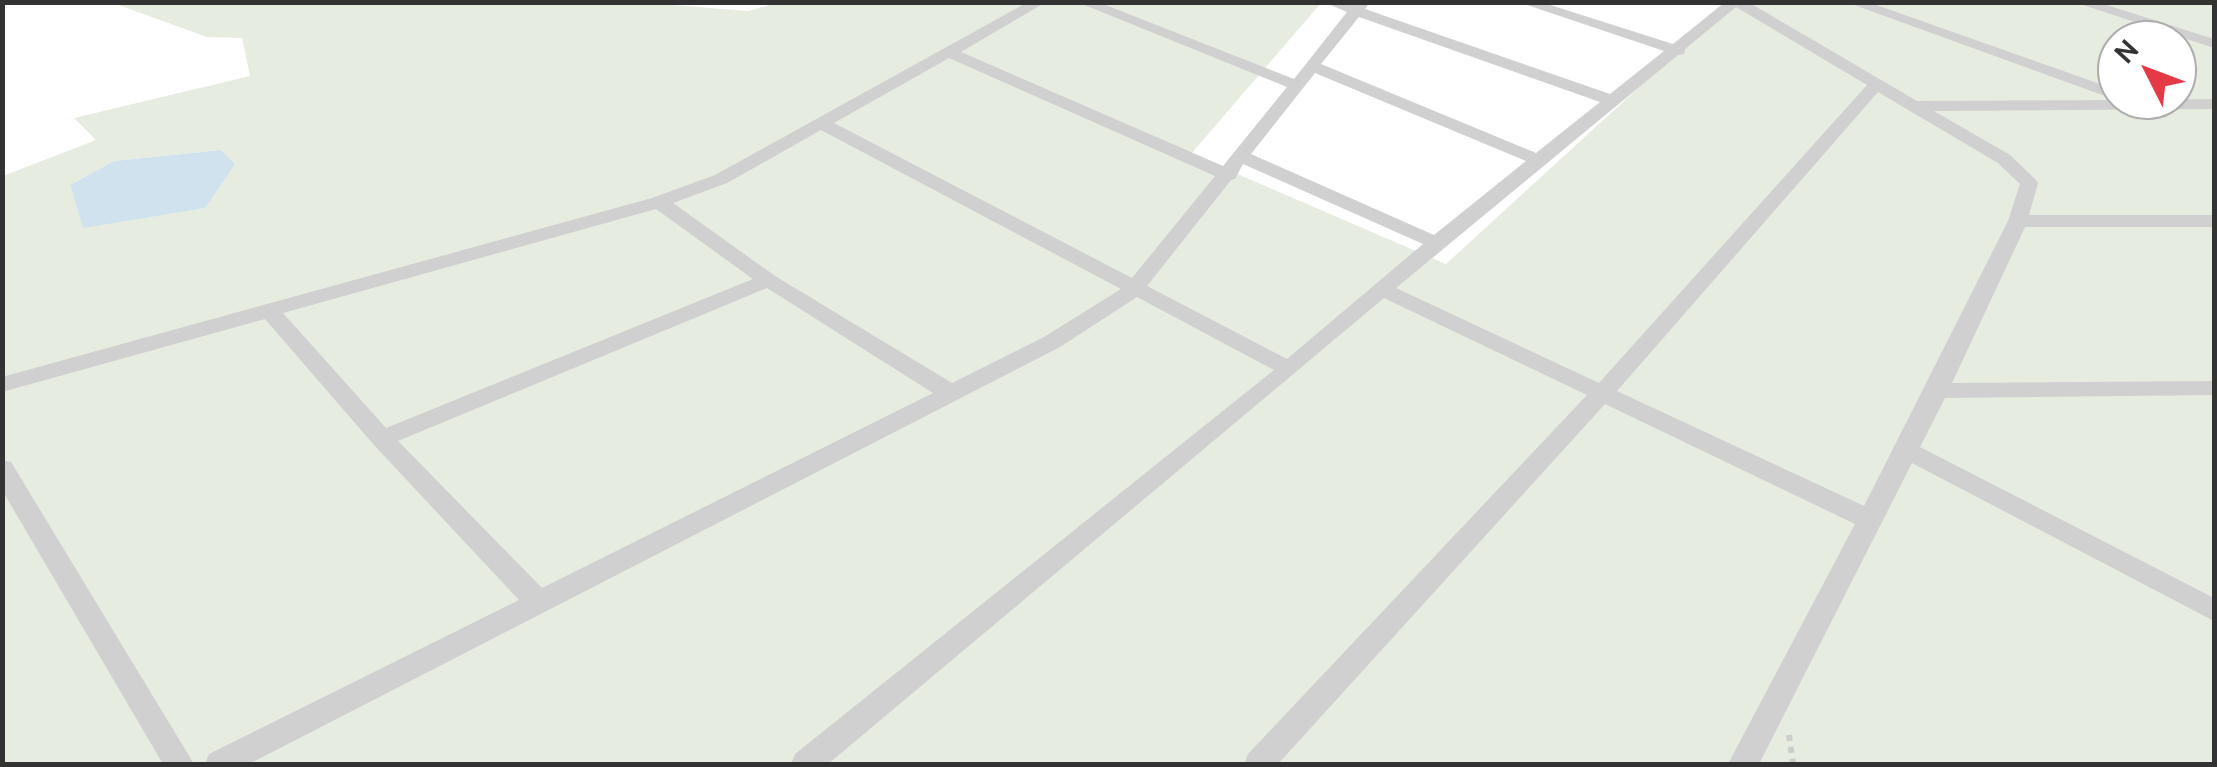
<!DOCTYPE html>
<html>
<head>
<meta charset="utf-8">
<style>
  body { margin:0 }
  #map { position:relative; width:2217px; height:767px; overflow:hidden; background:#fff; font-family:Cabin,sans-serif }
  canvas { display:block }
  .frame { position:absolute; inset:0; border:5px solid #333; pointer-events:none }
  .north { position:absolute; left:2097px; top:20px; width:100px; height:100px; box-sizing:border-box; background:#fff; border:2px solid #adadad; border-radius:50%; rotate:312deg; font-size:28px; font-weight:700; line-height:40px; text-align:center; color:#333 }
  .north::after { content:''; display:block; margin:auto; width:35px; height:45px; background:#e63946; clip-path:polygon(50% 0,100% 100%,50% 72%,0 100%) }
</style>
</head>
<body>
<div id="map">
<canvas width="2217" height="767"></canvas>
<div class="frame"></div>
<div class="north">N</div>
</div>
<script>
const ctx = document.querySelector('canvas').getContext('2d');
ctx.lineJoin = 'round';
function paint(path, color) {
  ctx.fillStyle = color;
  ctx.fill(path, 'evenodd');
}
function stroke(path, color, width, dash) {
  ctx.strokeStyle = color;
  ctx.lineWidth = width;
  ctx.lineCap = dash ? 'butt' : 'round';
  ctx.setLineDash(dash || []);
  ctx.stroke(path);
}
const green = new Path2D(`
  M636,2L748,11L781,2L1321,3L1191,154L1446,264L1731,3H2214V764H3V176L96,140L74,118L250,76L242,38L207,37L113,3ZM2117,40H2177V100H2117ZM221,150L204,208L83,227L70,185L114,161Z`);
const water = new Path2D(`
  M221,150L235,164L205,208L83,228L70,185L114,161Z`);
const path = new Path2D(`
  M1789,735L1793,764`);
const minor = new Path2D(`
  M1028,2H1046L961,52L1223,166L1287,87L1077,2H1098L1294,79L1347,12L1324,2H1370L1365,9L1610,94L1664,51L1518,2H1541L1673,44L1725,2H1748L1917,101L2116,100L1846,2H1868L2117,90V100L2214,99V109L1934,111L2010,155L2035,179L2038,183L2029,215H2214V227H2025L1952,383L2214,381V395L1945,398L1920,447L2214,598V621L1912,463L1759,764H1728L1855,524L1605,404L1278,764H1244L1248,754L1587,395L1384,298L828,764H791L795,754L1274,370L1137,297L1060,347L249,764H205L209,754L519,600L374,445L265,319L2,392V377L652,198L715,175ZM1736,7L1867,85L1599,383L1396,288L1678,55L1684,54L1685,49ZM1359,17L1600,102L1536,153L1321,64ZM949,58L1215,176L1132,278L834,123ZM1315,73L1526,161L1434,235L1251,154ZM1878,92L1998,163L2020,184L2008,221L1864,506L1617,391ZM821,130L1121,289L1044,337L952,383L775,276L673,203L727,183ZM1243,164L1423,244L1287,359L1147,286L1231,180L1235,179ZM656,209L753,279L386,428L283,313ZM767,288L933,393L542,588L398,441Z
  M2074,2H2097L2214,39V48Z
  M2,460L11,462L194,764H163L2,490Z`);
paint(green, '#e6ecdf');
paint(water, '#cfe2ee');
stroke(path, '#cdcdcd', 6, [6, 6]);
paint(minor, '#d0d0d0');
</script>
</body>
</html>
